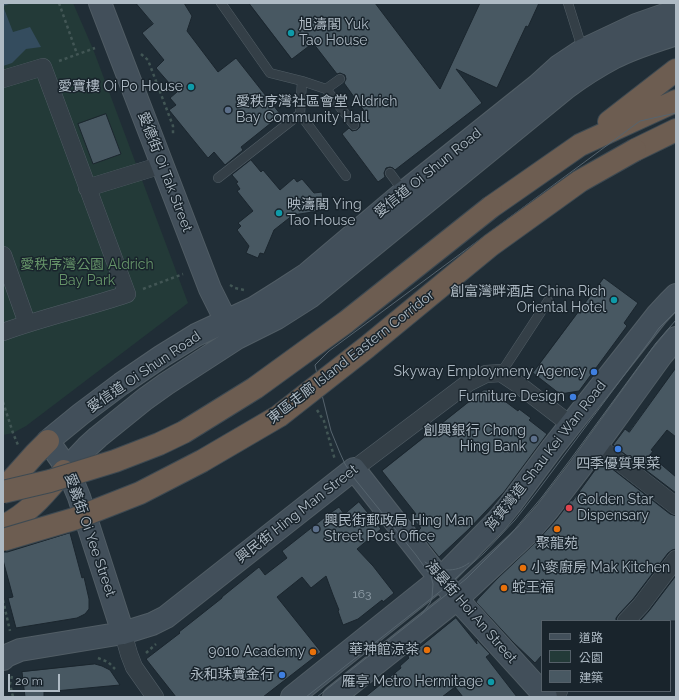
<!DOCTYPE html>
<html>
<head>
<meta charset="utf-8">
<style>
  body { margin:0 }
  #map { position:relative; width:679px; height:700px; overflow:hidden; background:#202d36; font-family:Raleway,"Noto Sans TC",sans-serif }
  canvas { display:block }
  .frame { position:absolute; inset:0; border:4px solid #aebac4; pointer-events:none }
  .legend { position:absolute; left:541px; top:620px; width:130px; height:72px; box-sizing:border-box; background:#19242c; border:1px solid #556069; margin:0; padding:5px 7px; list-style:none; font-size:12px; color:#aebac4 }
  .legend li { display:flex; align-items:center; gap:8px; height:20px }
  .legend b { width:20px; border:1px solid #556069 }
  .scale { position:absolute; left:8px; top:674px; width:52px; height:18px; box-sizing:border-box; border:2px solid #aebac4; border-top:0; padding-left:5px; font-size:12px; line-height:14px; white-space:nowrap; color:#aebac4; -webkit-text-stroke:3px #19242c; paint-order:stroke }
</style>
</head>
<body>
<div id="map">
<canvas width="679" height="700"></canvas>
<div class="frame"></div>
<ul class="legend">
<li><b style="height:5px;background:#424f5a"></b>道路</li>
<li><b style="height:11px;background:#233a38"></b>公園</li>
<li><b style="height:11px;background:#485862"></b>建築</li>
</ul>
<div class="scale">20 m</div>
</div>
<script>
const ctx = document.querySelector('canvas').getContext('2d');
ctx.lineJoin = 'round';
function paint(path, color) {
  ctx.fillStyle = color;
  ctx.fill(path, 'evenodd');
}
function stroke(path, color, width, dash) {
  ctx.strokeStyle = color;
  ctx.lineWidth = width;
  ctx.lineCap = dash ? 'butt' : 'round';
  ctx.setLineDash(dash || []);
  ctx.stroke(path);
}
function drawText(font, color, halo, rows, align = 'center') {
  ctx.font = font + ' Raleway,"Noto Sans TC",sans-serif';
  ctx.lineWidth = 3;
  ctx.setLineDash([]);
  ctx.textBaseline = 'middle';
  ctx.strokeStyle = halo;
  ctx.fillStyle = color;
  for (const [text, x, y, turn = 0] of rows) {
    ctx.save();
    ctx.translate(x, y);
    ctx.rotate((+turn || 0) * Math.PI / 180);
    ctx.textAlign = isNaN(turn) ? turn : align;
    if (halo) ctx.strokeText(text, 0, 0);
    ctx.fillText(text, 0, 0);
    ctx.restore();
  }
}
const green = new Path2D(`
  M3,3H73L93,49L188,303L26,426L13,433L3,435Z`);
const water = new Path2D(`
  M3,3H12L3,6L13,32L30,27L41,47L26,49L12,63L3,66Z`);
const building = new Path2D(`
  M136,3H184L192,16L187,31L218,72L236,58L281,115L241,147L243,150L225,165L214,152L208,158L169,110L176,105L170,98L177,92L156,68L164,60L142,33L153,24Z
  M249,3H375L440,89L480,3H539L528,27L526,26L497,88L456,69L482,103L395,170L393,168L390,167L386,168L384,173L385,177L378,182L342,134L349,128L352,131L357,130L360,127V124L359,121L367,115L344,83L346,79L345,75L340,73L337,74L313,43L292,59Z
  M106,114L121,154L93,164L78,124Z
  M251,160L261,172L263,170L280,190L294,178L297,182L302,179L314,193L322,192L324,206H319V211L293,215L274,230L264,254L260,253L258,258L246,253L249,246L237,230L241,226L238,223L253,211L237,191L240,189L236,183L238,182L232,175Z
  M604,278L638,303L624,323L627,326L579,391L560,394L533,373Z
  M676,368V437L667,430L651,450L653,451L650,455L676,477V493L613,445L625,429L629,432Z
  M484,390H490L518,411L519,409L531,418L529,420L547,434L504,492L469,529L439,557L418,531L421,528L412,518L416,514L382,471Z
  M602,461L670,514L676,516V549L672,550L668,553L633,599L619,614L616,618V621H542V655L535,663L513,642L476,602L478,599L498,578L536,542L557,519L571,500L572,501Z
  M359,502L381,529L357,549L373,566L394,593L383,602L382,600L358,619L343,625L338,611L339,610L333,595L326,576L311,588L302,577L277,597L321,652L263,697H176L146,659L180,633L179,632L222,598V597L259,567L265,575L287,558L282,551L329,514L339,507L344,514Z
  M70,533L82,578L84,577L89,599V609L85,614L77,618L16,628L8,598L13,597L3,560V552H7Z
  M676,576V621H640L649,611Z
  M456,618L477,644L476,639L490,654L486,657L517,697H463L455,687L442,697H365L401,668L400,666L409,658L408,657Z
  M95,664L102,666L110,670L120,685L44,692V697H25L22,672Z`);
const path = new Path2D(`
  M59,3L77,54
  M141,54L148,60L173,126V136
  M59,61L95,48
  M230,285L235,288L244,290
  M143,289L183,274
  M3,402L13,433L18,445
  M317,410L324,421L335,460
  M3,600L10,631
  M146,653L156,644
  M98,658L108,662L115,669
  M12,676L10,684L13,697`);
const lane = new Path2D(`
  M221,3L270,73L302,81L300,114L346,176
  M568,3L583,51
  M302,81L326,89L354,125
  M326,89L340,79
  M390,173L404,192
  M218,178L300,114
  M501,373L548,301`);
const street = new Path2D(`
  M3,79L43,67L127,294C86,308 44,317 3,332
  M87,188L162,165
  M3,255L27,323
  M597,445L676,506
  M354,469L468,383L486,374L501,373L519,385L571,425
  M626,621L641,605L676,559
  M123,633L129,654L134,667L155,697
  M554,697L559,691`);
const secondary = new Path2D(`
  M100,3L210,289L226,321L233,332
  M67,468L87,447L98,437L145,399L166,384L237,338L277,318L310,297L566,88C582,76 598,66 615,57C635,47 656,41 676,34
  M123,633L79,497L67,468L48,441L81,414L121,384L162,356L196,335L254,308L281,291L307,274L404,192L538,85L559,66L583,50L636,25L676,11
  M3,659L6,656L20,650L123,633L152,624L166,617L354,469L430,566L457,599L546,697
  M292,697L433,584L449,570L497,521L510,505L553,447L657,315L670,301L676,295
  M334,697L457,599L527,534L547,511L580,468L661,356L676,338`);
const highway = new Path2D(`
  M609,122L676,70
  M635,150L676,130
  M491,207L580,145L676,101
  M3,490L35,454L48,441
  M3,526C29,514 46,492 64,471`);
const tram = new Path2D(`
  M425,562C438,572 456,573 469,563
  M421,615L430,603L432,598L433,584L431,576L416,555L354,478L345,464L340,453L331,431L318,379L315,365L329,351L640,121L676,113
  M306,697L447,586L484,553L515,520L536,493L652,338L659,328L676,311
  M317,697L466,579L510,535L542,497L570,460L656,343L676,320`);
const highwayBridge = new Path2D(`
  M3,492L50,481L115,461L159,444L184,432L255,388L346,322L491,207
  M3,540L74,519L140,493L202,461L279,416L367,347L491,245L580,181L635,150`);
const markers = [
  [291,33,4,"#0f9aa8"],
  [191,87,4,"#0f9aa8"],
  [228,110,4,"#5c6f8a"],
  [279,213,4,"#0f9aa8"],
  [614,300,4,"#0f9aa8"],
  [594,372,4,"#3f7fe0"],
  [573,397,4,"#3f7fe0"],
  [534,439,4,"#5c6f8a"],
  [618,449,4,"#3f7fe0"],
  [569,508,4,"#e0444e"],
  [316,529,4,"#5c6f8a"],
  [557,529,4,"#e8710a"],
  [523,568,4,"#e8710a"],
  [504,588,4,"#e8710a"],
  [427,650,4,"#e8710a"],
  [313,652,4,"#e8710a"],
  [282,675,4,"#3f7fe0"],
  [491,682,4,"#0f9aa8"]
];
const numberNames = [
  ["163",362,594]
];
const poiNames = [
  ["旭濤閣 Yuk",299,25,"left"],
  ["Tao House",299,41,"left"],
  ["愛寶樓 Oi Po House",183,87],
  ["愛秩序灣社區會堂 Aldrich",236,102,"left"],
  ["Bay Community Hall",236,118,"left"],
  ["映濤閣 Ying",287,205,"left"],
  ["Tao House",287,221,"left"],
  ["創富灣畔酒店 China Rich",606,292],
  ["Oriental Hotel",606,308],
  ["Skyway Employmeny Agency",586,372],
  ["Furniture Design",565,397],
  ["創興銀行 Chong",526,431],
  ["Hing Bank",526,447],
  ["四季優質果菜",618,464,"center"],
  ["Golden Star",577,500,"left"],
  ["Dispensary",577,516,"left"],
  ["興民街郵政局 Hing Man",324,521,"left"],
  ["Street Post Office",324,537,"left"],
  ["聚龍苑",557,544,"center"],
  ["小麥廚房 Mak Kitchen",531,568,"left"],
  ["蛇王福",512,588,"left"],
  ["華神館涼茶",419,650],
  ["9010 Academy",305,652],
  ["永和珠寶金行",274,675],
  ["雁亭 Metro Hermitage",483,682]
];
const streetNames = [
  ["愛德街 Oi Tak Street",165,172,69],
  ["愛信道 Oi Shun Road",428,173,-39],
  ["東區走廊 Island Eastern Corridor",351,357,-38],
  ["愛信道 Oi Shun Road",144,372,-34],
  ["筲箕灣道 Shau Kei Wan Road",546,456,-52],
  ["興民街 Hing Man Street",297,514,-38],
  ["愛義街 Oi Yee Street",90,535,71],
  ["海晏街 Hoi An Street",471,612,49]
];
const parkNames = [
  ["愛秩序灣公園 Aldrich",87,265],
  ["Bay Park",87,281]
];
paint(green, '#233a38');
paint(water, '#344c5e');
paint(building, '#485862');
stroke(building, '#1b262e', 1);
stroke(lane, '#515d65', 10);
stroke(street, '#515d65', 18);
stroke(secondary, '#515d65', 24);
stroke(highway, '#3e4a52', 24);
stroke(path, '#425655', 2.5, [3, 3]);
stroke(lane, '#343f47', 9);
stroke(street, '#343f47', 17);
stroke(secondary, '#424f5a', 22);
stroke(highway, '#6d5d51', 22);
stroke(tram, '#56646e', 1);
stroke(highwayBridge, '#3e4a52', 24, []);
stroke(highwayBridge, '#6d5d51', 22);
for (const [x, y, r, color] of markers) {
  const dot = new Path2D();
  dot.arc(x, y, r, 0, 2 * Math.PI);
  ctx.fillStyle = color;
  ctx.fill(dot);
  stroke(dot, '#19242c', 1.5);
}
drawText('12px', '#94a2ac', null, numberNames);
drawText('14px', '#aebac4', '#19242c', poiNames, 'right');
drawText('14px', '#aebac4', '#19242c', streetNames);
drawText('14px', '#669469', '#19242c', parkNames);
</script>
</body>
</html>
